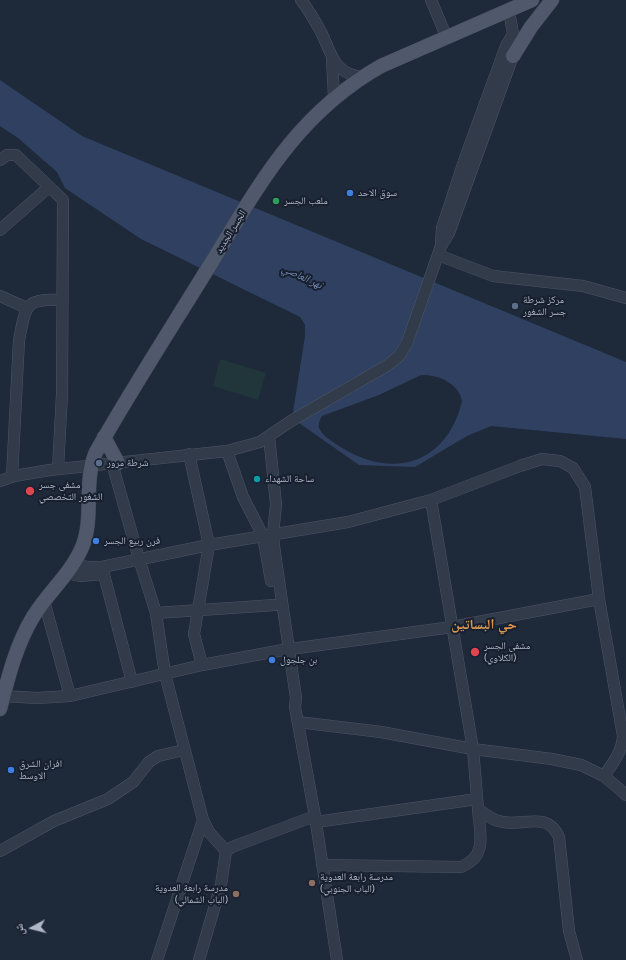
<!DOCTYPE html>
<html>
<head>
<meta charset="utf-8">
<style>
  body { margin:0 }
  #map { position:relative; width:626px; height:960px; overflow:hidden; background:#1e293a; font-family:"Varela Round","Noto Naskh Arabic",sans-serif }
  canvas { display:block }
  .north { position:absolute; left:12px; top:908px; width:40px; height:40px; -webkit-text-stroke:3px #18202f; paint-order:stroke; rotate:263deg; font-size:11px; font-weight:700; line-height:16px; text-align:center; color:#adb5c7 }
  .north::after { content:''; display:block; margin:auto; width:14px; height:18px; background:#adb5c7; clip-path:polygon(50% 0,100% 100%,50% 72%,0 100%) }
</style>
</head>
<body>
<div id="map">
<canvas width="626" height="960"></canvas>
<div class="north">ش</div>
</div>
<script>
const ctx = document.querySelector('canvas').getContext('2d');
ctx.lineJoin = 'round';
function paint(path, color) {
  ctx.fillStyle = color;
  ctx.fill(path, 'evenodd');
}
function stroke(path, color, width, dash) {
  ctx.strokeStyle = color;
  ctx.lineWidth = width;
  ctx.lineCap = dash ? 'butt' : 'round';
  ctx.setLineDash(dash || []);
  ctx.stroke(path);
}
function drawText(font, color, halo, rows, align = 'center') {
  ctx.font = font + ' "Varela Round","Noto Naskh Arabic",sans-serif';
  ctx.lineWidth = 4;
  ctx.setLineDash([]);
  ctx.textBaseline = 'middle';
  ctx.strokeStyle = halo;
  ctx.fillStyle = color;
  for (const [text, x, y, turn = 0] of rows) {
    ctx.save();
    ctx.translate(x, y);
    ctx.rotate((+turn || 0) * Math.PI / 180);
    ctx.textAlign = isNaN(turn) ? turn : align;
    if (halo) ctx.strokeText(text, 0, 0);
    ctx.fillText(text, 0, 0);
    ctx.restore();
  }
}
const green = new Path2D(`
  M220,359L266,373L258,400L213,386Z`);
const water = new Path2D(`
  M0,80L82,136L626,362V439L491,426L467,436L415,467L359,465L299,423L293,412L305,336V325L300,317L141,239L65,188L57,172L18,138L0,126ZM421,375C437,374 459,383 462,401C448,461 396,480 344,449C336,444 323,437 319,428C318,423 320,420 322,416L379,395Z`);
const minor = new Path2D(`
  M301,0C309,10 315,21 321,32C332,54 333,74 363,77
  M431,0L447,38
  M332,59L334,97
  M0,160L7,155H16L63,200L62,394L58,469
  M0,230L49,187
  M441,244L442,228L464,161L506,46L513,34
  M438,255L493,276L583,286L626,298
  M0,296L27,308
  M269,436L276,504L273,535L274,546L296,698L295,707L315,816L337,960
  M227,451L243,497L263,536L271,581
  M189,454L209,545L194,634L202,665
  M112,463L139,559L156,613L165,674L203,820L209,832L226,851
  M12,477L19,340C26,305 25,298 62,300
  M0,481L14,476L50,470L227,451L260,442L291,421L388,365L399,356L407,343L441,246L449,233L513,56L515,45L509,11
  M431,500L473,749L478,809C486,815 494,821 503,822C525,826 547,811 559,837L569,931L577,960
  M74,564L88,567H102L209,545L348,522L431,500L520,466L542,459L560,461L573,468L585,487L599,599L623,736C622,752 613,763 604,776
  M102,567L132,682
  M66,573L80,576L104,574
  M44,601L70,696
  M156,613L275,605
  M3,696L37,698L70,696L202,665L283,650L452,627L599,599
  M298,722L381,732L473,749L552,759L581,765L604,776L626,795
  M316,822L477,799
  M0,851L54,821L108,799L133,782L149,762L158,756L184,750
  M322,865L461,867C488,856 480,834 478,809
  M157,960L203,820
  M199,960L221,885L226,851L232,847L315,816`);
const major = new Path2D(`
  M513,56L531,27L552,0
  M104,437L118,463
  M0,709C8,678 16,645 33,617C48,592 72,573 83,545C94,515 83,482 96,452C130,392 168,333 205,273C256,191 293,116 381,66L532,0`);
const markers = [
  [350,193,4,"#3f7fe0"],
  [276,201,4,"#2e9e5b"],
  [515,306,4,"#5c6f8a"],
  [99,463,4,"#5c6f8a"],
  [257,479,4,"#0f9aa8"],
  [30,491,5,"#e0444e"],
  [96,541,4,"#3f7fe0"],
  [475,652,5,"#e0444e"],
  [272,660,4,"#3f7fe0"],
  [11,770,4,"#3f7fe0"],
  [312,883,4,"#8d6e63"],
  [236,894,4,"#8d6e63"]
];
const poiNames = [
  ["سوق الاحد",358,193],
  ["ملعب الجسر",284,201],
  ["مركز شرطة",523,300],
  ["جسر الشغور",523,312],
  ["شرطة مرور",107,463],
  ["ساحة الشهداء",265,479],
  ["مشفى جسر",39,485],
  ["الشغور التخصصي",39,497],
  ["فرن ربيع الجسر",104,541],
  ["مشفى الجسر",484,646],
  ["(الكلاوي)",484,658],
  ["بن جلجول",280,660],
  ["افران الشرق",19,764],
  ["الاوسط",19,776],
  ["مدرسة رابعة العدوية",320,877],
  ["(الباب الجنوبي)",320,889],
  ["مدرسة رابعة العدوية",228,888,"right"],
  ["(الباب الشمالي)",228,900,"right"]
];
const streetNames = [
  ["الجسر الجديد",231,232,-58]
];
const waterNames = [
  ["نهر العاصي",302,277,25]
];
const districtNames = [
  ["حي البساتين",484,625]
];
paint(green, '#20363b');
paint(water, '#2f4061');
stroke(minor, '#4d5565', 12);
stroke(major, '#3c4454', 15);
stroke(minor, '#323b4a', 11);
stroke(major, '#50596b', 14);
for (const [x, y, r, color] of markers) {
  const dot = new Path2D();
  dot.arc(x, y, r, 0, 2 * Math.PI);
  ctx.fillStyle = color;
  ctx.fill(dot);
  stroke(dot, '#18202f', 1.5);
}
drawText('10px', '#adb5c7', '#18202f', poiNames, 'left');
drawText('10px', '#adb5c7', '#18202f', streetNames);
drawText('italic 11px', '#7289b2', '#18202f', waterNames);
drawText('bold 14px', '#dd9751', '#18202f', districtNames);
</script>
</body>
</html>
